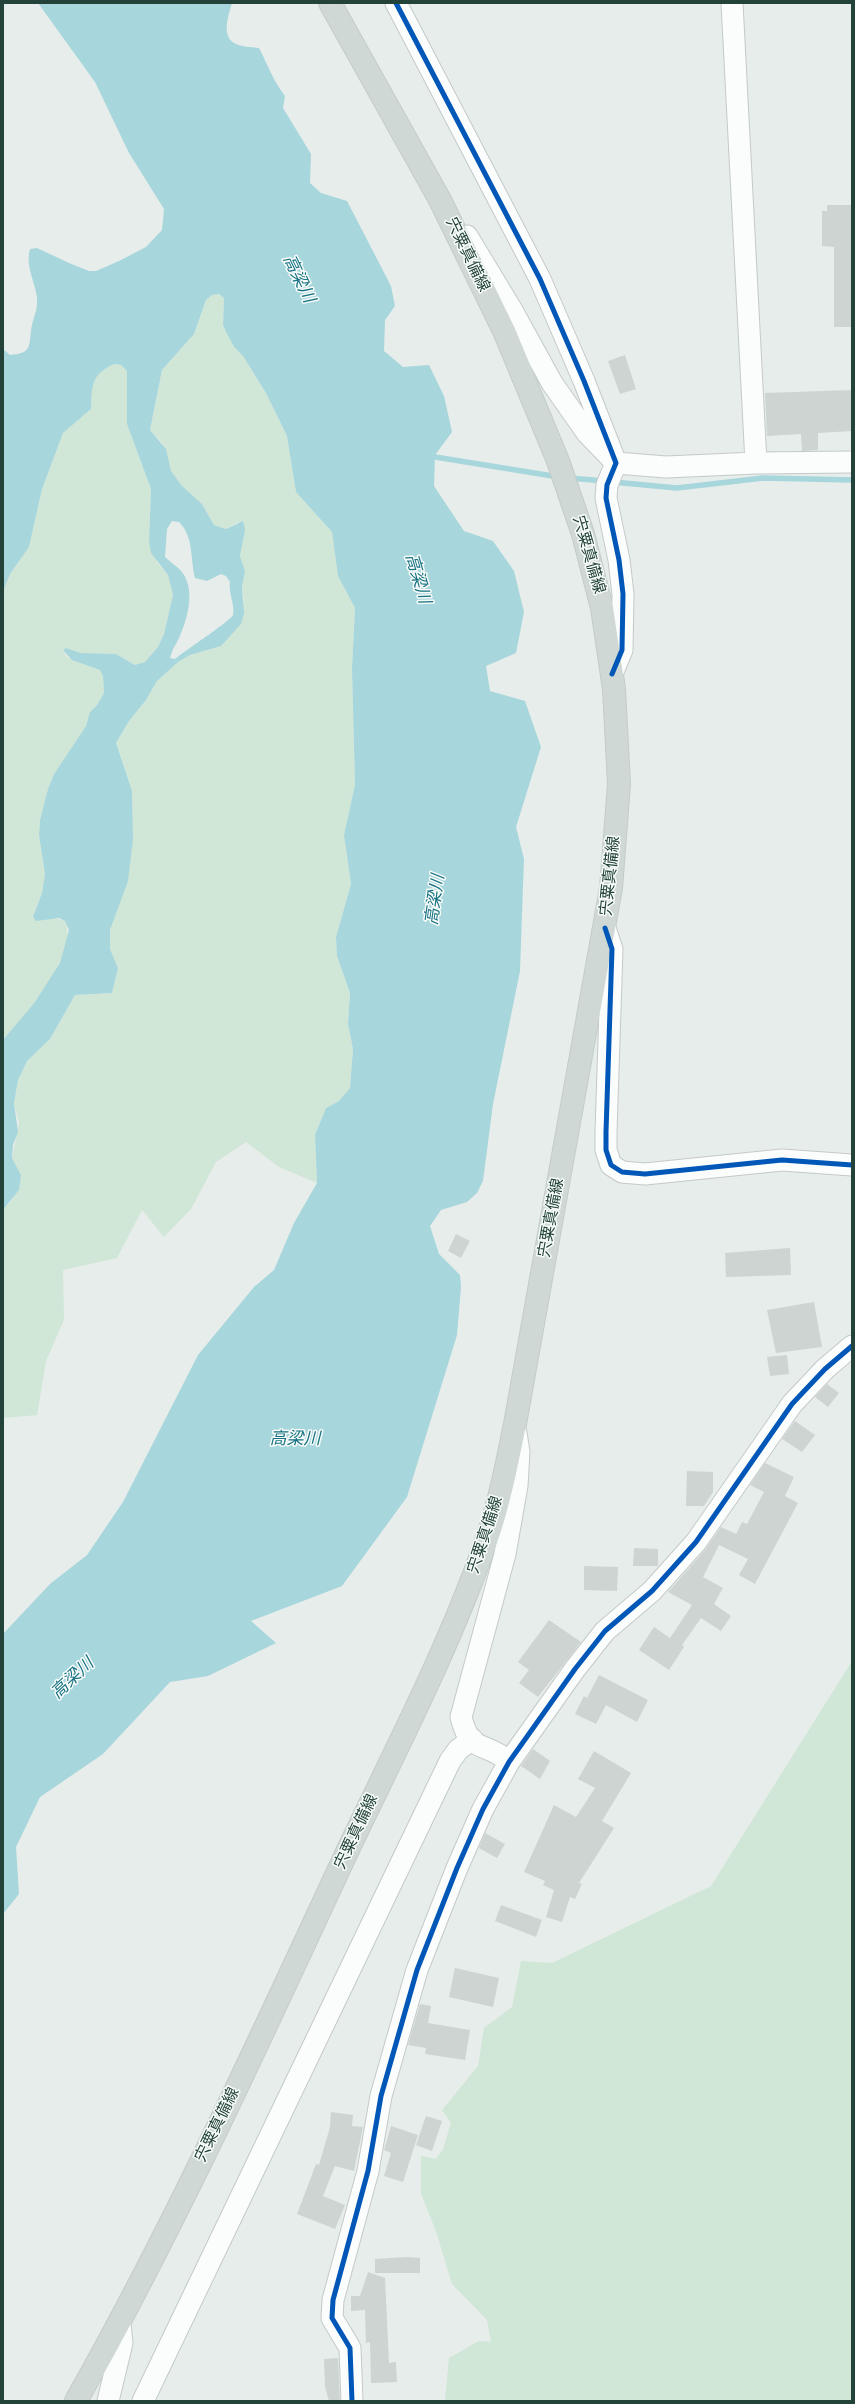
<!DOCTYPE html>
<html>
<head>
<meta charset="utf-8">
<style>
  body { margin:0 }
  #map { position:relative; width:855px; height:2404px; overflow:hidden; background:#e7edea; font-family:Jost,sans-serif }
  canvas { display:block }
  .frame { position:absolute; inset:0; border:4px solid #23433a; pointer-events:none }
</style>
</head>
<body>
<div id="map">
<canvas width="855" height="2404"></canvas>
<div class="frame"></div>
</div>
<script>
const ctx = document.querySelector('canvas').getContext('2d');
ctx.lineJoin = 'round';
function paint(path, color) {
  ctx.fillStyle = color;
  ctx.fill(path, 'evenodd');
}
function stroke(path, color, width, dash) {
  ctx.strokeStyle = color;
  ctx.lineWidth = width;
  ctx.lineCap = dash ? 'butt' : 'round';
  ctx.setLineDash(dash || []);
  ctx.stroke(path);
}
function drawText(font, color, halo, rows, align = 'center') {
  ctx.font = font + ' Jost,"Noto Sans JP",sans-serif';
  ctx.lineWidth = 3;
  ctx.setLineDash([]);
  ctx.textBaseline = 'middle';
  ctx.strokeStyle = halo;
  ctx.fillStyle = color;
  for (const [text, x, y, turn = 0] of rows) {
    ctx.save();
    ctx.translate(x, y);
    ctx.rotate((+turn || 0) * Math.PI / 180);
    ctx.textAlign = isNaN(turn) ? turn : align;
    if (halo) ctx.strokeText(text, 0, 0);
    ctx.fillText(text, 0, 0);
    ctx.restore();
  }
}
const green = new Path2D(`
  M219,294L224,298L223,325L227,334L234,347L243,356L266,393L287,436L296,492L332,532L338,576L355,608L352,668L355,785L344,835L351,884L336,937L337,956L350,993L348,1024L353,1049L350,1088L339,1101L326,1108L315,1135L317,1183L279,1167L246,1142L216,1162L191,1209L164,1237L142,1210L117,1258L63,1270L64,1320L46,1361L37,1415L3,1418V1210L13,1199L21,1175L12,1158L19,1123L14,1103L18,1080L27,1061L50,1039L75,995L112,993L118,968L110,949V930L133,839L132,791L116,743L129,721L146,700L157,681L178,662L190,655L221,646L240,624L244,599L242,587L245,571L240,556L245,530L238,522L226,529L214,525L202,504L182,486L171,471L163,444L150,430L162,370L194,334L206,300L212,295Z
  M114,364L121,365L127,371V424L151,489L149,541L157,562L168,575L173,595L164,634L158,647L145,662L135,665L116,654L81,653L66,648L63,650L67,657L100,670L103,675L104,693L97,705L90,712L86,726L54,774L48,789L40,820L39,835L45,874L42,893L33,917C44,921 54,916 65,921C80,957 25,1015 3,1040V592L10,574L29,547L42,489L63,433L91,409C92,385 91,375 114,364Z
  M852,1661V2401H445L449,2358L479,2341L491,2342L487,2320L452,2284L436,2231L421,2194V2156L436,2159L443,2149L451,2123L442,2110L478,2066L484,2028L512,2007L521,1961L552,1963L711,1886Z`);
const water = new Path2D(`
  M38,3H232C229,14 221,35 234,43C240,47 252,47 259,48C269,67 272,79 285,96L283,108L311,154L310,183L321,193L347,201L391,286L395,306L385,320L384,351L403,367L429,365L444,396L452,432L435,455L434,486L464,531L493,541L514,571L524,612L516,653L486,666L490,691L525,701L541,747L516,827L524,859L520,971L493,1104L483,1181L477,1193L467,1202L441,1210L430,1226L439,1254L460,1275L461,1287L457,1335L407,1497L342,1586L251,1621L276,1643L208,1676L170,1682L103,1754L40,1797L16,1847L19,1894L3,1914V1634L50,1584L87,1555L123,1502L198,1355L254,1287L274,1270L294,1223L317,1183L315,1135L326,1108L339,1101L350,1088L353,1049L348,1024L350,993L337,956L336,937L351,884L344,835L355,785L352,668L355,608L338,576L332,532L296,492L287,436L266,393L243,356L234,347L227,334L223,325L224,298L219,294L212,295L206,300L194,334L162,370L150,430L166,449L171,471L182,486L202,504L214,525L226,529L243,521L245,530L240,556L245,571L242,587L244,613L241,624L221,646L190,655L178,662L157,681L146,700L129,721L116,743L132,791L133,839L128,881L110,930V949L118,968L112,993L75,995L50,1039L27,1061L18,1080L14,1103L18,1132L13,1145L12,1158L21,1175L19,1190L3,1210V1040L35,1002L60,963L69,930L65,921L59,918L36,921L33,917L42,893L45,874L39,835L40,820L48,789L54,774L86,726L90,712L97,705L104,693L103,676L100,670L72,660L63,650L66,648L81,653L116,654L135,665L145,662L158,647L164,634L173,595L168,575L151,553L149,541L151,489L127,424V371L121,365L114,364C91,375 92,385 91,409L63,433L42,489L29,547L10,574L3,592V349L10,355C30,353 29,349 31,331C32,319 38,312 37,298C35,281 25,266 30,249L37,248L69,263L89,271H96L119,261L146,247L162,230L164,209L129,153L95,82ZM172,521L179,522C194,537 190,558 195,578L207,581L221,574L226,576L230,582C228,593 235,603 233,615C232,620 183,652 175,659L170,658C172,650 175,646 179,638C187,620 195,593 184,575C180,568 171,563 165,557L167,529Z`);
const stream = new Path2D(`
  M429,456L559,477
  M569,478L605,481
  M613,482L677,488L763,478L852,480`);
const building = new Path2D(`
  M827,205H852V327H834V247L822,246V211H827Z
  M625,355L636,389L620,394L608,361Z
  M852,390V431L818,433V450L802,451L801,434L767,436L765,393Z
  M456,1234L470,1241L461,1258L448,1251Z
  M790,1248L791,1275L726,1277L725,1253Z
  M814,1302L822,1347L776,1353L767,1310Z
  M787,1355L789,1374L770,1376L767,1357Z
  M827,1384L839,1393L828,1407L815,1397Z
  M795,1421L815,1435L802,1452L782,1439Z
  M765,1463L794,1477L785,1496L798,1503L755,1584L739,1575L748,1559L719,1545L703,1577L723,1588L714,1604L731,1616L721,1631L701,1618L682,1645L684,1647L669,1670L639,1650L654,1627L670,1638L692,1605L668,1592L705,1550L721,1527L736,1534L742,1522L747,1524L764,1492L750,1485Z
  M687,1471L713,1472V1492L704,1506H686Z
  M634,1548L658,1549V1566H633Z
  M584,1566L618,1567L617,1591L584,1590Z
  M549,1620L581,1642L538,1697L519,1683L529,1670L518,1662Z
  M599,1675L648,1700L637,1722L606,1705L596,1724L575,1714L584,1696L587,1698Z
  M533,1749L550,1761L540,1779L521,1766Z
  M594,1751L631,1773L602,1821L614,1828L579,1883L582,1884L575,1899L570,1897L562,1922L546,1917L554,1890L543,1885L545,1881L524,1872L554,1805L576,1817L595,1788L578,1779Z
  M485,1833L505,1844L497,1858L479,1848Z
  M501,1905L542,1920L536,1937L495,1921Z
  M455,1968L499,1978L493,2007L449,1997Z
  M420,2004L431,2006L428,2023L470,2030L465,2060L425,2054L426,2048L408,2045Z
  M331,2112L353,2115L352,2126L363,2127L354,2171L335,2166L323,2196L345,2205L335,2229L297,2214L316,2164L319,2165L330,2127Z
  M426,2116L442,2121L432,2151L416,2145Z
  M391,2126L418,2135L403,2182L384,2176L391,2153L384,2150Z
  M406,2257L420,2258V2273H375V2259Z
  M368,2272L385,2278L389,2363L396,2362L397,2382L371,2383L370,2342L366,2343L365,2310L351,2311V2296H360Z
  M338,2358L340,2401H329L325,2387L324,2359Z`);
const minor = new Path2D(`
  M396,3L540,279L584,381L616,463L607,485L606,498L619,560L623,594L622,650L612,674
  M732,3L756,463
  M467,236L513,312L552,383L587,433L616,463L666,467L756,463L852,462
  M605,928L612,949L606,1132V1150L611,1165L622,1172L645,1174L782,1160L852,1165
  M509,1762C487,1741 470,1755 461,1717L505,1554L517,1486L519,1452L516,1433
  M108,2401L122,2343L120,2324
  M143,2401L450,1761L458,1750L472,1739
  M352,2401L350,2348L332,2318L333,2300L368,2171L381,2096L417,1970L457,1868L483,1809L509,1762L575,1669L605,1631L652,1591L696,1542L792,1404L825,1369L852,1346`);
const major = new Path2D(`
  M76,2401C173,2229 256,2048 339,1869C389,1762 446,1656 485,1544C499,1505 507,1464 515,1424L611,888L619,784L614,689L602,608L583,534L558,461L504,331L440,200L330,3`);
const cycleway = new Path2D(`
  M396,3L540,279L584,381L616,463L607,485L606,498L619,560L623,594L622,650L612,674
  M605,928L612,949L606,1132V1150L611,1165L622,1172L645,1174L782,1160L852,1165
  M352,2401L350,2348L332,2318L333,2300L368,2171L381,2096L417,1970L457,1868L483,1809L509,1762L575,1669L605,1631L652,1591L696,1542L792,1404L825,1369L852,1346`);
const streetNames = [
  ["宍粟真備線",467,255,64],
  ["宍粟真備線",588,555,74],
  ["宍粟真備線",611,876,-84],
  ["宍粟真備線",552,1218,-80],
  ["宍粟真備線",486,1535,-72],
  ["宍粟真備線",357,1832,-65],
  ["宍粟真備線",218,2125,-64]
];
const waterNames = [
  ["高梁川",298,279,64],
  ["高梁川",417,579,74],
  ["高梁川",436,900,-82],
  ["高梁川",295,1440],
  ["高梁川",73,1679,-43]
];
paint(green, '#d0e6d7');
paint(water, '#a7d6dc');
stroke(stream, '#a7d6dc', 5.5);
paint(building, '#ced4d2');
stroke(minor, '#c4cac7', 23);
stroke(major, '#c2ccc9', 24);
stroke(minor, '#fbfcfc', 21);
stroke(major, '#cfd8d5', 22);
stroke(cycleway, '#0057b8', 5);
drawText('16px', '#23433a', '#f7fbf9', streetNames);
drawText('italic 17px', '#187283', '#f7fbf9', waterNames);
</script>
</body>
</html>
